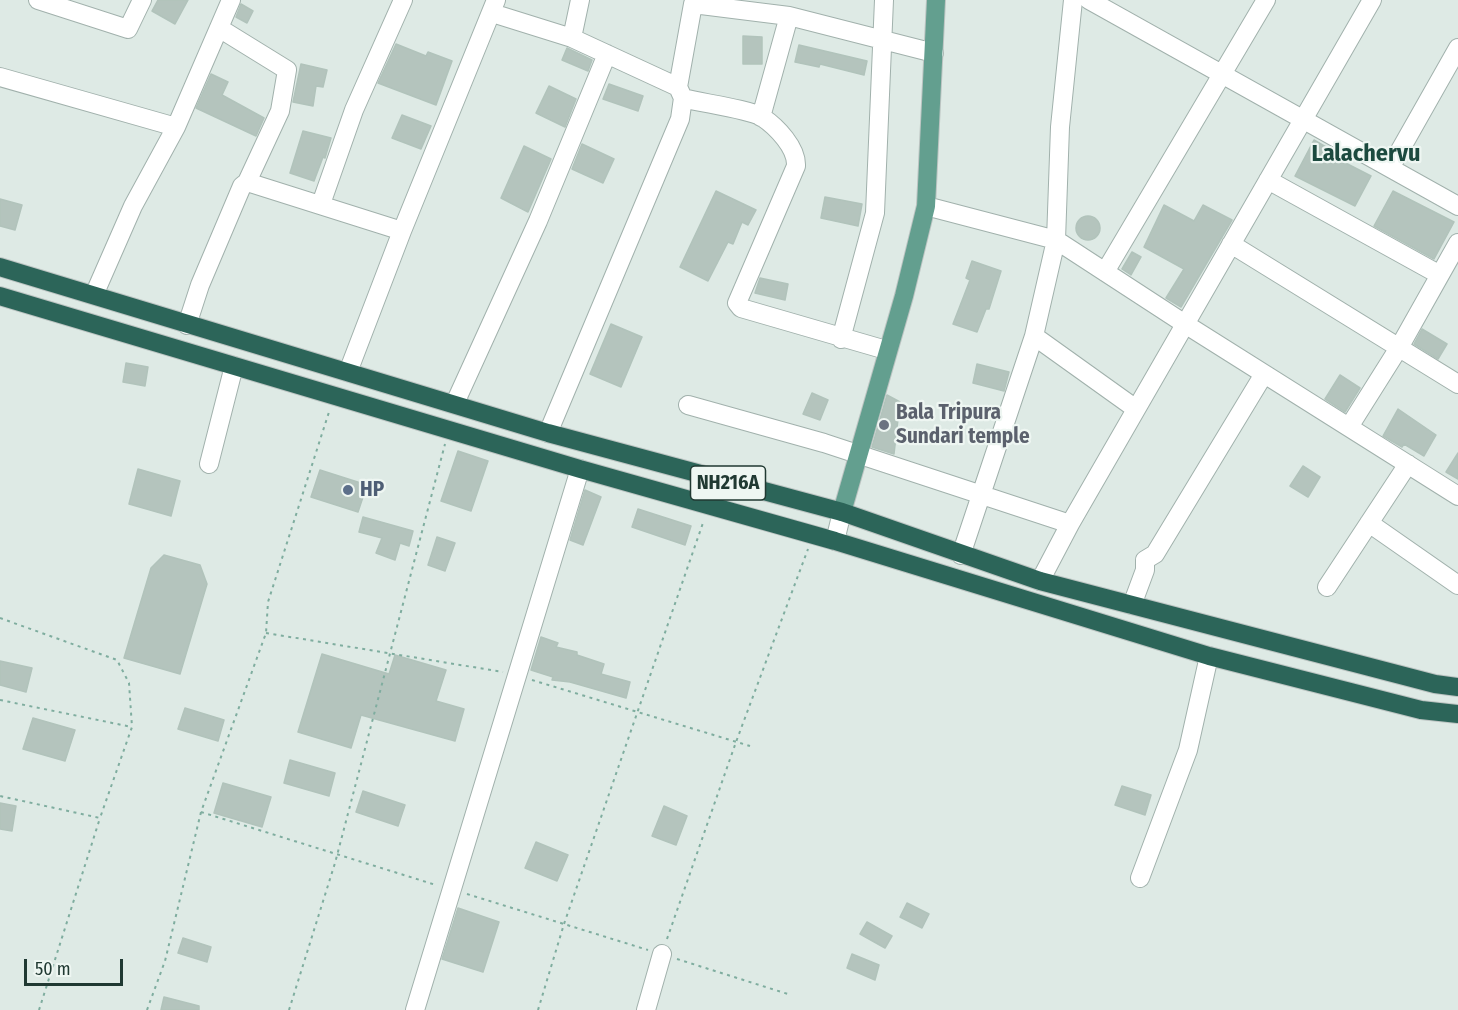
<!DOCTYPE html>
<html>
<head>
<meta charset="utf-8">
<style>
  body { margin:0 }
  #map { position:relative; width:1458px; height:1010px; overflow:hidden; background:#deeae5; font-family:"Fira Sans Condensed",sans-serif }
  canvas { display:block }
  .scale { position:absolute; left:24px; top:959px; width:99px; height:27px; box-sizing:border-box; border:3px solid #203932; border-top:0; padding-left:8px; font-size:18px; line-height:21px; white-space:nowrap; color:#203932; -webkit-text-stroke:4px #eef6f2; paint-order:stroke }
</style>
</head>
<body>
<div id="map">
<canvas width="1458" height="1010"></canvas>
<div class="scale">50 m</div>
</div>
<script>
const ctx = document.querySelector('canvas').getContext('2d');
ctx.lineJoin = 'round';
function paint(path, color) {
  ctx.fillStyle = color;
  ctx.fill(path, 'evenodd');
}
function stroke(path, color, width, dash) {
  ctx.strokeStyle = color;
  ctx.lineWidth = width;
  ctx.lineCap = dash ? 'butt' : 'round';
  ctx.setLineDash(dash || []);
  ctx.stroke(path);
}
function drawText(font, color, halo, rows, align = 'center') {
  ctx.font = font + ' "Fira Sans Condensed",sans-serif';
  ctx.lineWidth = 4.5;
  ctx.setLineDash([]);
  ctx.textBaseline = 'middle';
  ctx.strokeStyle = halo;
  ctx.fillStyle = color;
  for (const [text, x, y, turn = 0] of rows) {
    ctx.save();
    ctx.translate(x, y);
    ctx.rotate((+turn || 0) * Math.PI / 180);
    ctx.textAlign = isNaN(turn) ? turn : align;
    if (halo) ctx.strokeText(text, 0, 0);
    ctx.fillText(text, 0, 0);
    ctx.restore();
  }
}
const building = new Path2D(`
  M158,0H188L175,24L152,11Z
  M241,4L253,11L247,23L236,17Z
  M743,36L762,37V64H743Z
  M396,44L426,56L428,52L452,61L436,105L378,83Z
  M799,45L867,61L864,75L820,64L819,67L795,62Z
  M567,48L592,60L588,71L562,60Z
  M301,64L327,70L323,87L316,86L313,106L293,102Z
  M211,74L228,82L222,95L264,118L256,136L196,108Z
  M609,84L643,96L638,111L603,99Z
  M549,86L576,99L565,127L536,113Z
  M402,115L431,126L421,149L392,138Z
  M303,131L331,138L325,158L323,157L314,181L290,173Z
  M1314,140L1326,147L1324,152L1371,176L1355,206L1295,176Z
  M582,144L614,159L603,183L572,169Z
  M524,146L551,159L528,212L501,198Z
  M716,191L756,210L748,225L742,222L733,244L728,242L708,281L680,267Z
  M1393,191L1454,222L1434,259L1374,226Z
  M825,197L862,204L858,226L821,218Z
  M0,199L22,205L15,230L0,226Z
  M1164,205L1194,221L1203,205L1232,220L1181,307L1166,298L1184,269L1144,247Z
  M1076 228a12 12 0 1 1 24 0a12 12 0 1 1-24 0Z
  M1132,252L1141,257L1131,275L1122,269Z
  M972,261L1001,271L989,309H986L977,332L953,324L970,280L966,278Z
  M760,278L788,284L785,300L755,293Z
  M611,324L642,337L621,387L590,374Z
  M1422,329L1447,344L1438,359L1414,344Z
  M126,363L148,367L145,386L123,382Z
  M977,364L1009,372L1004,391L973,383Z
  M1340,375L1360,388L1345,412L1325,399Z
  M812,393L828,400L820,420L803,414Z
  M887,395L900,402L894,454L872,447Z
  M1398,409L1436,435L1424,456L1404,444L1402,447L1383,436Z
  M458,451L488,461L471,511L441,501Z
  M1458,453V479L1446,472Z
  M1303,466L1320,477L1308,497L1290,486Z
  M138,469L180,481L171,516L129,504Z
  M320,470L367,485L358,512L311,497Z
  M585,490L601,497L583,545L570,540Z
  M638,509L691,526L685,545L632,527Z
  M363,517L413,531L409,546L400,543L395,560L376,553L382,538L359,532Z
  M437,537L455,543L445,571L428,565Z
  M164,555L200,565L207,584L180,674L124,658L151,568Z
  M541,637L558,643L556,647L577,652V655L604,664L601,674L630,682L626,698L570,682L552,680L553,677L531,670Z
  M322,654L389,674L395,655L446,670L436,701L464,709L455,741L361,715L351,748L298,732Z
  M0,661L32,668L26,692L0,685Z
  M185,708L224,720L218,741L178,729Z
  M33,718L75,730L65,761L23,749Z
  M290,760L335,773L329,796L284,783Z
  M223,783L271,797L262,827L214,813Z
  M1122,786L1151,795L1145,815L1115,805Z
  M363,791L405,805L398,826L356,812Z
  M0,803L16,806L12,831L0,829Z
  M664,806L687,816L676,845L652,836Z
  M536,842L568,855L557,881L525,868Z
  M907,903L929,914L922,928L900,917Z
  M458,908L499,922L483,972L442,959Z
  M867,922L892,936L885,948L860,934Z
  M183,938L211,947L207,962L178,953Z
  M852,954L879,965L875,980L847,968Z
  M164,997L199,1006V1010H161Z`);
const path = new Path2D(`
  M0,618L117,660L129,683L132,727L100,818L0,796
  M266,633L503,672
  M532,680L750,746
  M0,700L132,727
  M201,812L436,885
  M467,894L648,950
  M667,939L736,742L808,549
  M677,959L791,995
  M39,1010L100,818
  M147,1010L165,961L201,812L266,633L268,602L329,412
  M289,1010L335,863L445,444
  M538,1010L564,924L704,520`);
const minor = new Path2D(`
  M38,0L128,29L142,0
  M580,0L572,38L678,87
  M1089,0L1458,206
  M492,13L572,38
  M0,77L176,127
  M683,98C701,103 748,109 762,117C777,127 797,148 796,166L737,303L741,308L886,350
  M761,117L789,16
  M1390,168L1458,48
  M1268,180L1440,275
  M247,182L402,231
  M321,204L354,110L403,0
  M926,206L1056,240L1185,324L1458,496
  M1231,244L1458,384
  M1105,272L1266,0
  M94,295L133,206L176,127L231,0
  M187,325L200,285L242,186L247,182L280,111L287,70L219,28
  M1034,336L1136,409
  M841,339L875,213L884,0
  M348,372L402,231L496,0
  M455,403L538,221L607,54
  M688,405L824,443L1070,524
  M1349,427L1400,346L1458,243
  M548,433L680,119L683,98L678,87L693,4L789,16L934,53
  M209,464L234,366
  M1369,523L1458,585
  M835,541L842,512
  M961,555L1034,336L1056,240L1060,127L1073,0
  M1040,581L1070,524L1372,0
  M1327,587L1408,464
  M1132,605L1145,570V560L1155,554L1264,374
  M1140,878L1188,750L1209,656
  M415,1010L580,469
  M646,1010L662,954`);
const major = new Path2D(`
  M842,512L904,296L926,206L936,0`);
const highway = new Path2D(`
  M0,267L548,433L842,512L1040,581L1435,684L1458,687
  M0,296L580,469L835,541L1209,656L1421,710L1458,714`);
const markers = [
  [884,425,6,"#6b7280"],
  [348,490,6,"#5c6f8a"]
];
const shields = [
  [728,483,75]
];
const shieldNames = [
  ["NH216A",728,483]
];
const worshipNames = [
  ["Bala Tripura",896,413],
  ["Sundari temple",896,437]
];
const serviceNames = [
  ["HP",360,490]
];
const quarterNames = [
  ["Lalachervu",1366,154]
];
paint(building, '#b4c4bd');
stroke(building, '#b1c3bb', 1.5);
stroke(minor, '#a1b1ac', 20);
stroke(major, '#bcc4c2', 20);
stroke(highway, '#bcc4c2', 20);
stroke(path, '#7fad9f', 2, [3, 4.5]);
stroke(minor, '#fff', 18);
stroke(major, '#639f8f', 18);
stroke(highway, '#2c6559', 18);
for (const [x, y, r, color] of markers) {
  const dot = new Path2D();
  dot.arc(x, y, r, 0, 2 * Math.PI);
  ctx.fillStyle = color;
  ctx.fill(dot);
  stroke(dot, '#eef6f2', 2);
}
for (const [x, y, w] of shields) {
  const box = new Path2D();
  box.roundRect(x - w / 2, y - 17, w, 34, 4.5);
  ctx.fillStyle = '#eef6f2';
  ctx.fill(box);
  stroke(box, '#203932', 1.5);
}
drawText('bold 20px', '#203932', null, shieldNames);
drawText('bold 21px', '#5b616d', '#eef6f2', worshipNames, 'left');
drawText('bold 21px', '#4e5e75', '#eef6f2', serviceNames, 'left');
drawText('bold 24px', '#1c4a3f', '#eef6f2', quarterNames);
</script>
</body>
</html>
